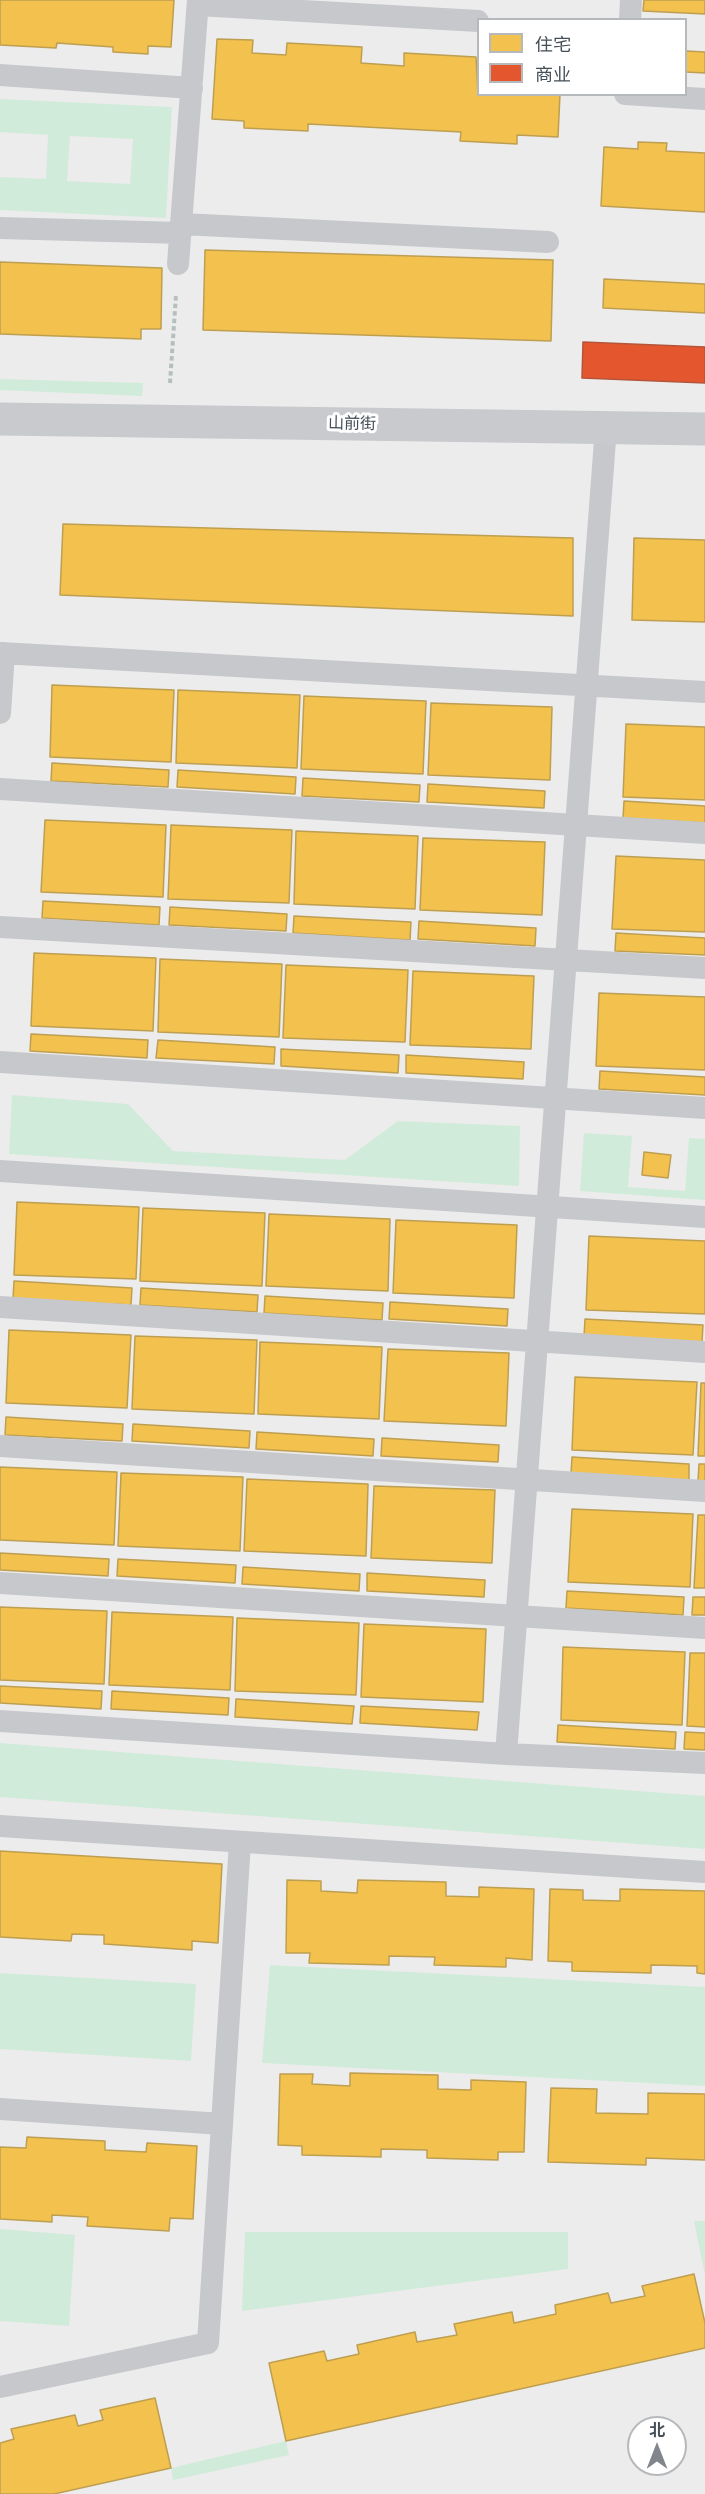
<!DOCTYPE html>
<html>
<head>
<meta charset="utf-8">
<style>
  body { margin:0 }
  #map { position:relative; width:705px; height:2494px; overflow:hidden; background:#edecec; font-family:"PT Sans","Noto Sans SC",sans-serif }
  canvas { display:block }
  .legend { position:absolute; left:477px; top:18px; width:210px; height:78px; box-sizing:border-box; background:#fff; border:2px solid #b5b9bc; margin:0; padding:8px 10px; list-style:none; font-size:18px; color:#454f57 }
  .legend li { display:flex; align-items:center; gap:12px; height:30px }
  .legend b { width:30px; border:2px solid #b5b9bc }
  .north { position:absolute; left:627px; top:2416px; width:60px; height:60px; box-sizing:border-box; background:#fff; border:2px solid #b5b9bc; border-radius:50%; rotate:0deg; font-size:16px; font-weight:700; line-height:24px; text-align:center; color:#454f57 }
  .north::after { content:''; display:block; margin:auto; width:21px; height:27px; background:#80868b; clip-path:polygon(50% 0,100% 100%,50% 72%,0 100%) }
</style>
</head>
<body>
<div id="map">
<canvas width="705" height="2494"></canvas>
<ul class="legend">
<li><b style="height:16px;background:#f2c14e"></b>住宅</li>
<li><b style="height:16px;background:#e4572e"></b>商业</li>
</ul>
<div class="north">北</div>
</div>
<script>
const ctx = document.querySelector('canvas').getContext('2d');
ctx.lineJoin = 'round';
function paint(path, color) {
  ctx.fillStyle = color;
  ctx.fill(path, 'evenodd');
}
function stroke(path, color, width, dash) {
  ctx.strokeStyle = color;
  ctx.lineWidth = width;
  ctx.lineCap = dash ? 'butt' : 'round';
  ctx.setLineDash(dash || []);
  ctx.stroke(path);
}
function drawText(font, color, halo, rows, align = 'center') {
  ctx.font = font + ' "PT Sans","Noto Sans SC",sans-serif';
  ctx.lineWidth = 6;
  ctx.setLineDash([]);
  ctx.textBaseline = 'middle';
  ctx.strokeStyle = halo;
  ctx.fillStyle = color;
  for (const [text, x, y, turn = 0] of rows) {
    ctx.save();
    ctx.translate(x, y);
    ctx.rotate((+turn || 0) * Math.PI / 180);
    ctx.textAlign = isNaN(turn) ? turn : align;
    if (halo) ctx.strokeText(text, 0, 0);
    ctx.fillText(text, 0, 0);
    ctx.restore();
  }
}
const green = new Path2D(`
  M0,99L172,107L166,218L0,210V177L46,179L48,135L0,132ZM70,136L133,139L130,184L67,181Z
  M0,379L143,383L142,396L0,390Z
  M12,1095L128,1104L173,1151L345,1160L398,1121L520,1126L519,1186L9,1154Z
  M584,1133L632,1136L628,1187L685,1191L689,1138L705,1139V1200L580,1191Z
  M0,1743L705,1796V1849L0,1797Z
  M270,1965L705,1987V2086L262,2063Z
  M0,1973L196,1984L191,2061L0,2049Z
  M705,2221V2275L694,2221Z
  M0,2229L75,2235L69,2326L0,2321Z
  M245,2232H568V2269L242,2311Z
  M286,2441L289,2455L173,2480L171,2468Z`);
const homes = new Path2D(`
  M0,0H174L171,47L148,46V54L113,52V47L57,43L56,48L0,45Z
  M644,0H705V14L643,11Z
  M217,39L253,40L252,53L286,55L287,43L362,47L361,63L404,66V53L476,57L478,94H560L558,137L517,135V144L460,141L461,132L308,124V131L244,128V121L212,119Z
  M686,51L705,52V73L686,72Z
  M638,142L667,143L666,151L705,153V212L601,206L604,147L638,149Z
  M205,250L553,260L551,341L203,330Z
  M0,262L162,268L161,329H141V339L0,334Z
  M604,279L705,284V313L603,308Z
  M63,524L573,538V616L60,595Z
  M634,538L705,540V622L632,620Z
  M52,685L174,690L171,762L50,757Z
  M178,690L300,695L297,768L176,763Z
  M304,696L426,701L423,774L301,769Z
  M431,703L552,707L550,780L428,775Z
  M626,724L705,727V800L623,797Z
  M52,763L169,770L168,787L51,781Z
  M178,770L296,777L295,794L177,787Z
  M303,778L420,785L419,802L302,796Z
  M428,784L545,791L544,808L427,802Z
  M624,801L705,806V823L623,818Z
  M45,820L166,825L163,897L41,892Z
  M171,825L292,830L289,903L168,899Z
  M296,831L418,836L415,909L294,904Z
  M423,838L545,842L542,915L420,910Z
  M616,856L705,860V932L612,929Z
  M43,901L160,907L159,925L42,918Z
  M170,907L287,914L286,931L169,925Z
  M294,916L411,922L410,940L293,933Z
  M419,921L536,928L535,946L418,939Z
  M616,933L705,938V955L615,951Z
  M34,953L156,958L153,1031L31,1026Z
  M160,959L282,964L279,1037L158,1032Z
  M286,965L408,970L405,1042L283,1038Z
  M413,971L534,976L531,1049L410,1045Z
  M599,993L705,997V1070L596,1066Z
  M31,1034L148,1040L147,1058L30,1051Z
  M158,1040L275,1047L274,1064L156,1058Z
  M281,1049L399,1055L398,1073L281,1066Z
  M406,1055L524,1062L523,1079L406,1073Z
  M600,1071L705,1077V1095L599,1089Z
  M644,1152L671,1155L668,1178L642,1175Z
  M17,1202L139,1207L136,1279L14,1275Z
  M143,1208L265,1213L262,1286L140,1281Z
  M269,1214L390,1219L388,1291L266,1286Z
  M396,1220L517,1225L514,1298L393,1293Z
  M589,1236L705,1241V1314L586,1310Z
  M14,1281L132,1288L131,1305L13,1299Z
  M141,1288L258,1295L257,1312L140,1305Z
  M265,1296L383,1303L382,1320L264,1313Z
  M390,1302L508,1309L507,1326L389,1319Z
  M585,1319L703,1325L702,1343L584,1336Z
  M9,1330L131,1335L127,1408L6,1403Z
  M135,1336L257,1340L254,1414L132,1409Z
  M260,1342L382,1347L379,1419L258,1414Z
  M388,1349L509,1353L506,1426L384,1421Z
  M575,1377L697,1382L693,1455L572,1450Z
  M701,1383H705V1456H698Z
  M6,1417L123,1424L122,1441L5,1435Z
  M133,1424L250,1431L249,1448L132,1441Z
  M257,1432L374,1439L373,1456L256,1449Z
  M382,1438L499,1445L498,1462L381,1456Z
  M572,1457L689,1464V1481L571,1474Z
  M699,1464H705V1481H698Z
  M0,1467L117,1472L114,1545L0,1540Z
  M121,1473L243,1477L240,1551L118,1546Z
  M247,1479L368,1484L366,1556L244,1551Z
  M374,1486L495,1490L492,1563L371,1558Z
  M572,1509L693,1514L690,1587L568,1582Z
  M698,1515H705V1588H694Z
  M0,1553L109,1559L108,1576L0,1570Z
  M118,1559L236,1565L235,1583L117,1576Z
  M243,1567L360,1574L359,1591L242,1584Z
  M367,1573L485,1580L484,1597L367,1591Z
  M567,1591L684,1597L683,1615L566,1608Z
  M693,1597H705V1615H692Z
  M0,1607L107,1611L104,1684L0,1680Z
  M112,1612L233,1617L230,1690L109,1685Z
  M237,1618L359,1623L356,1695L235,1691Z
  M364,1624L486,1629L483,1702L361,1697Z
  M563,1647L685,1652L682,1725L561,1720Z
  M690,1653H705V1727L687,1726Z
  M0,1686L102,1691L101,1709L0,1703Z
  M112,1691L229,1698L228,1715L111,1709Z
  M236,1699L354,1706L352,1724L235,1717Z
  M361,1706L479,1712L477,1730L360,1723Z
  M558,1725L676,1732L675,1749L557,1742Z
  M685,1732L705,1733V1750L684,1749Z
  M0,1851L222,1864L218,1943L192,1941V1950L104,1944V1935L72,1934L71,1941L0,1937Z
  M287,1880L321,1881V1891L357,1893L358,1880L446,1882V1896L479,1897V1887L534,1889L532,1960L506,1958V1967L434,1965L435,1957L389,1956V1965L309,1963L310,1953H286Z
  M550,1889L583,1890V1900L620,1901V1889L705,1891V1974L697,1973V1966L651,1965V1973L572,1971V1962L548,1961Z
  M350,2073L438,2075V2089L471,2090V2080L526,2082L524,2152H498V2160L427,2158V2150L381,2149V2157L302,2155V2146L278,2145L280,2074H313L312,2084L350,2086Z
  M551,2088L597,2089L596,2113L648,2114V2093L705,2094V2160L646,2158V2165L548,2162Z
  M27,2137L105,2141V2150L146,2152L147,2143L197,2146L193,2219L170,2218L169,2231L87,2226L88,2217L52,2215V2222L0,2219V2147L26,2148Z
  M694,2274L705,2323V2348L286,2441L269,2363L324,2351L327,2361L359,2354L357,2345L415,2332L417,2342L457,2335L454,2324L512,2312L514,2323L556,2314L555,2305L608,2293L611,2303L645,2296L642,2286Z
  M155,2398L171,2468L54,2494H0V2443L14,2439L11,2429L75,2415L78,2426L103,2420L100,2410Z`);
const shops = new Path2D(`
  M583,342L705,347V383L582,378Z`);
const path = new Path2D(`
  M170,383L176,295`);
const lane = new Path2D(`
  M198,5L478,21
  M630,20L631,0
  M0,75L192,88
  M625,94L705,99
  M182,224L548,242
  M0,228L181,233
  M178,264L198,0
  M0,653L705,692
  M0,713L4,653
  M0,789L705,833
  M0,927L705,968
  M0,1062L705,1108
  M0,1171L705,1217
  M0,1307L705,1352
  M0,1446L705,1491
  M0,1583L705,1628
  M0,1721L506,1754L705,1763
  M506,1754L606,427
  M0,1826L705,1872
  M0,2109L222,2124
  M0,2387L208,2343L240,1842`);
const secondary = new Path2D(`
  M0,419L705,429`);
const streetNames = [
  ["山前街",352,424,1]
];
paint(green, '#d1ebda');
paint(homes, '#f2c14e');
stroke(homes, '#be9f51', 1.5);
paint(shops, '#e4572e');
stroke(shops, '#b4553a', 1.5);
stroke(path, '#b4c0bc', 4, [4.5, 3]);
stroke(lane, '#c6c8cb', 22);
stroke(secondary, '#c8cacd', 33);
drawText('16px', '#454f57', '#fff', streetNames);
</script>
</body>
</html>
